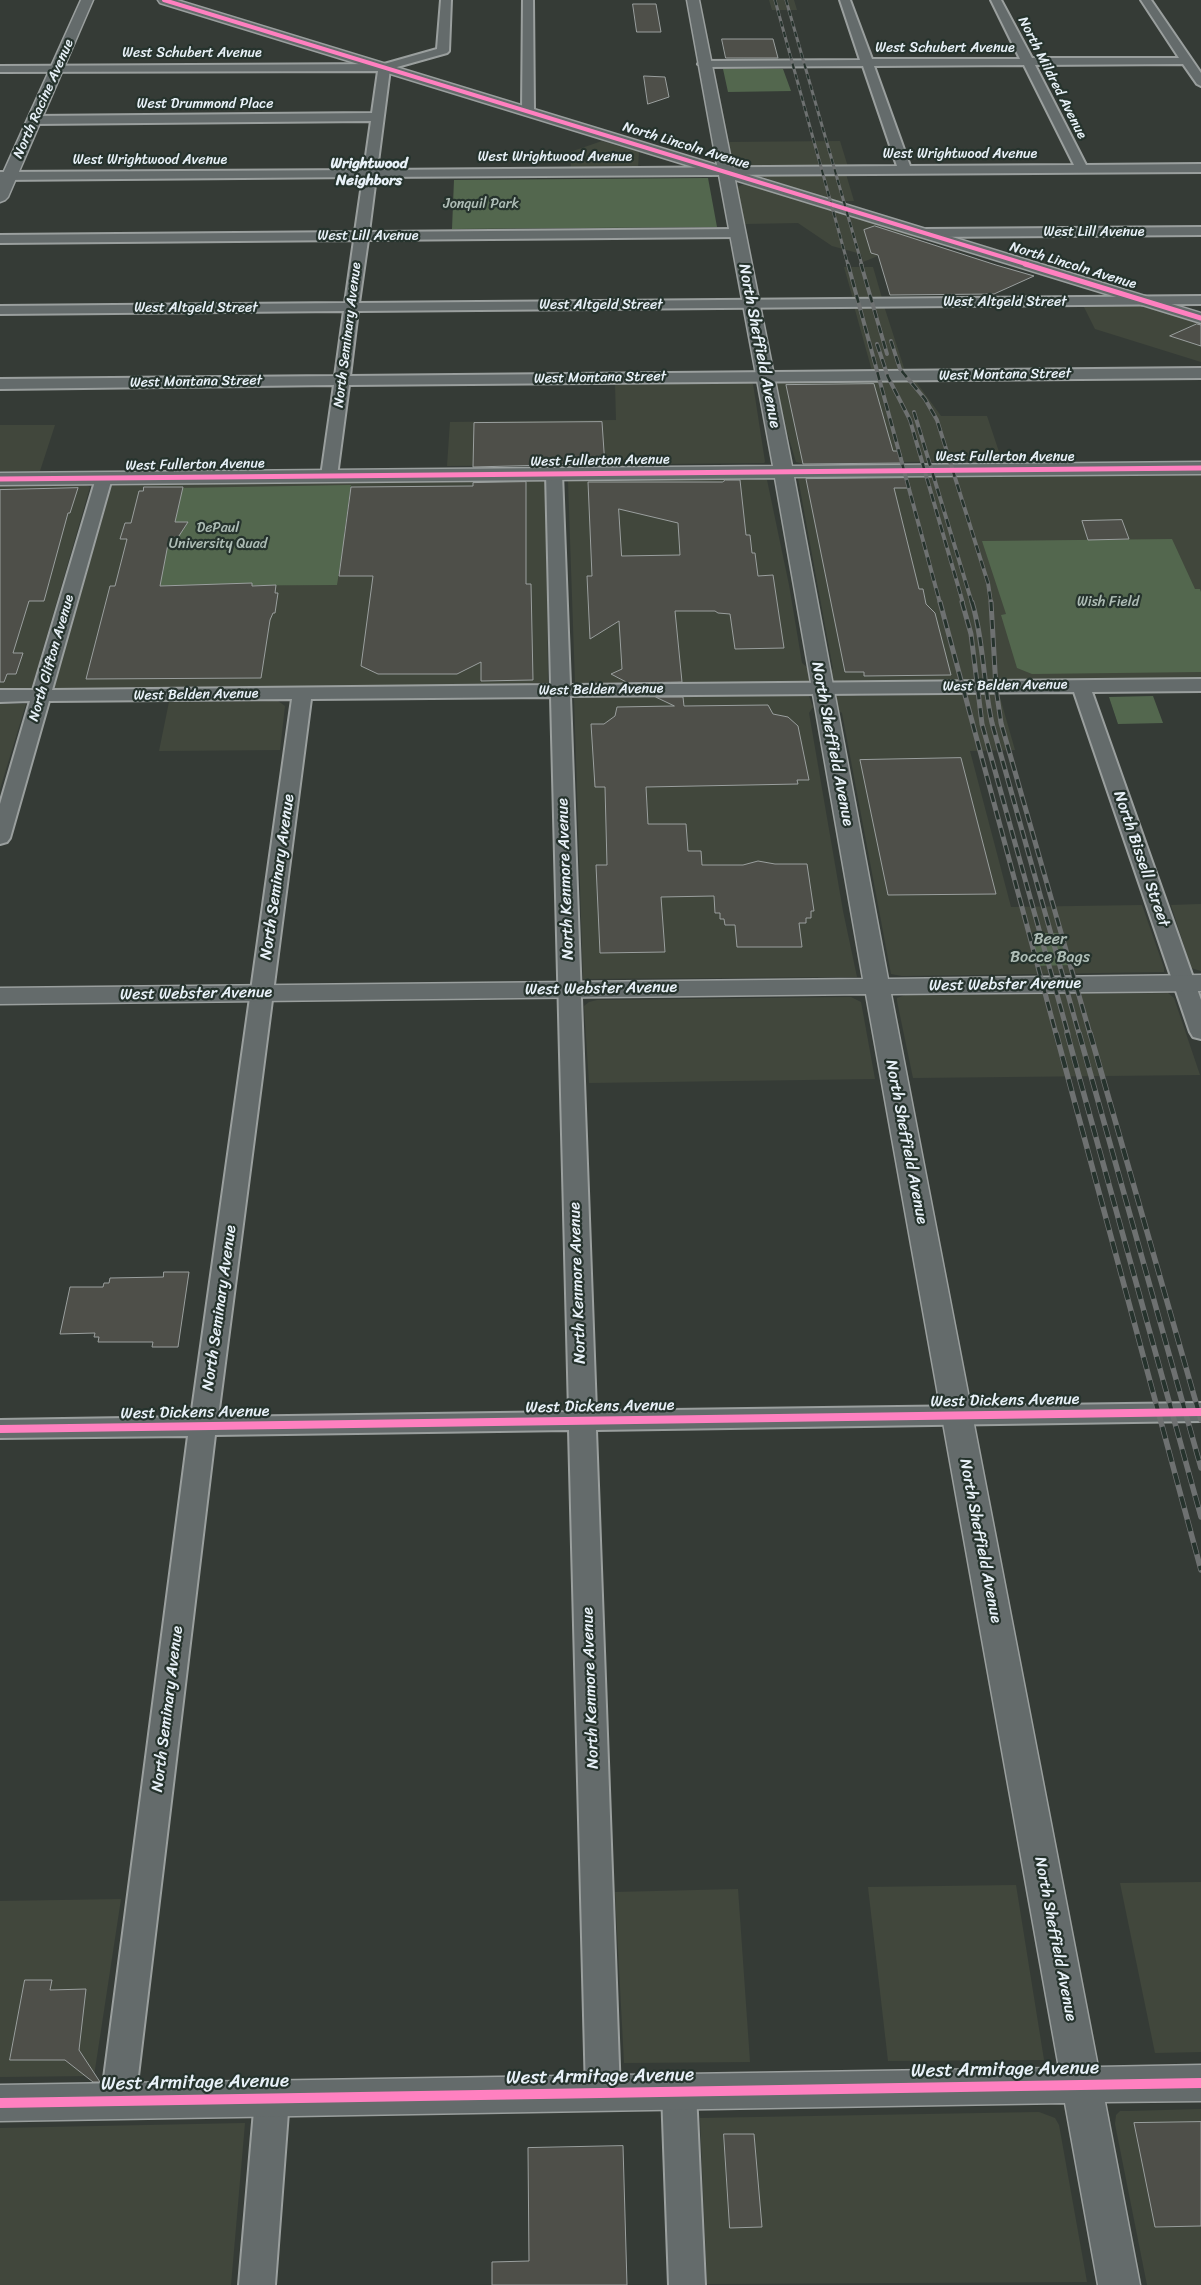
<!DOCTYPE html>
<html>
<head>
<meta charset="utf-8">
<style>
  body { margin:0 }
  canvas { display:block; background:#353b36 }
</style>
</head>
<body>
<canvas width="1201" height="2285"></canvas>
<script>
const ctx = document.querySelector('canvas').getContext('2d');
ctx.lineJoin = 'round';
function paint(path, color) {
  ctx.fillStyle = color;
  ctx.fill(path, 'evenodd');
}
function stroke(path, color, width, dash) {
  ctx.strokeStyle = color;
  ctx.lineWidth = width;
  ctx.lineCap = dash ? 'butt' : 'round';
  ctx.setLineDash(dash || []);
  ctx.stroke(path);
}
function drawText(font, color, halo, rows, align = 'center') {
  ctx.font = font + ' Sriracha,sans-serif';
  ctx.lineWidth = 4.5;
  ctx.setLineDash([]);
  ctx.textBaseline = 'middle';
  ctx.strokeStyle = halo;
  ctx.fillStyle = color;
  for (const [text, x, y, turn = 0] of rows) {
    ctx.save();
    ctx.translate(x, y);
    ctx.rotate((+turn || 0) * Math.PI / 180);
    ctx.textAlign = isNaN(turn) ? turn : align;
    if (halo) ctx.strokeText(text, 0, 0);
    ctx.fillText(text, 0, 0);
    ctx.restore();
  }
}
const built = new Path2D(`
  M769,0H794L797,10H772Z
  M602,141L639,152L638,168L571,169L570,152Z
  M840,141L848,167L734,168L729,142Z
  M767,174H846L854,201H834L823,197L763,177Z
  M744,184L858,217L923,238L863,262L861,254L832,246L798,223L745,224L737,187Z
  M844,267H873L882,298L853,299Z
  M1135,304L1201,323V362L1095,329L1083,305Z
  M854,306H884L905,371H872Z
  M914,379L941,416H987L1002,461L800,463L796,462L787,432L778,389L774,386L775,381Z
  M749,381L753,384L765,462L764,463L447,466L450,422L616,420L615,382Z
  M0,425H55L40,471H0Z
  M1201,474V679L863,682L856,684L832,681L828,673L833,669L798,478Z
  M762,478L767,480L789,585L802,663L809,669L810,683L577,685L575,683L568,481Z
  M540,480L546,482L548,685L57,691L54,689L112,485Z
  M0,485H86L90,487L32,687L24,692H0Z
  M780,693L806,694L809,696L813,707L809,713L843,911L857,977L583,979L574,697L774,696Z
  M843,693L858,696L999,694L1015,750L970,751L1011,907L1142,905L1164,968V972L902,976L891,974L842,713L836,709L834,696Z
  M278,701L285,706L280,750L159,751L169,702Z
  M0,704H26L0,789Z
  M1201,904V971L1191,968L1171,905Z
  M1168,993L1174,998L1200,1075L913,1078L897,1001V998L905,995Z
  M851,997L861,1002L875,1079L589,1083L584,1006L589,1002L597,1000Z
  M1201,1882V2052L1155,2053L1120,1883Z
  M1016,1885L1044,2060L888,2061L868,1887Z
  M738,1889L750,2062L624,2063L615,1892Z
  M121,1899L94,2076L0,2077V1901Z
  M1201,2109V2285H1147L1115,2124L1116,2115L1120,2111H1130Z
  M1039,2112L1055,2118L1059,2125L1087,2282L707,2284L700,2118Z
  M245,2123L231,2285H0V2128Z`);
const green = new Path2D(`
  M723,69H783L791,91L728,92Z
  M708,178L717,227L452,229L454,180Z
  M351,485L344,535L480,533L479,565L340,566L337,585L156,586L176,488Z
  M1172,539L1195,589H1200L1201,592V672L1032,674L1017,668L1001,615L1006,614L982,541Z
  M1153,696L1163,723L1118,724L1109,697Z
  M1027,933H1063L1072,965L1036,966Z`);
const building = new Path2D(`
  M633,4H656L661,32H637Z
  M722,39H773L778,58H726Z
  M644,76L665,77L669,97L648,104Z
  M875,226L996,265L1034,276L994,294L890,295L878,255L871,253L864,230Z
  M1197,324L1201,325V346L1170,336Z
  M874,384L893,451H900L903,463L803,464L786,385Z
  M602,422L605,466H587V464L473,467L474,423Z
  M907,478L910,488H894L919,589H923L926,604L935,613L951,675L864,676V672H845L806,479Z
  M726,480H740L746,535H750L752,553H755L758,576L773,575L784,648L735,649L730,614L718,613L715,611H675L682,682L628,683L611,674L622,669L619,621L590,639L587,576H592L588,482H722ZM619,509L678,523L680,555L622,556Z
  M526,482V584H531L533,680L481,681V662L457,674H378L361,666L373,576H339L351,487L473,486V483Z
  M144,487H183L175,522H188L177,539H169L160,586L252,583V586L276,585L275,593H278L275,613H273L270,620L261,678L86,679L110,586H115L127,539H120L125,523H131L139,491H143Z
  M78,488L70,513H68L44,601H29L13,653H23L16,674H7L4,682H0V490Z
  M1122,520L1129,539L1088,540L1082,521Z
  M656,697H683L684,706L768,705L773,714L788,717L798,726L809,780H797L798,784L646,787L648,824H686L688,851H701L702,865H743L758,861L775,864H807L814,911H811V918H806V923H799L802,947H737L735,925H725L724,919H720V913H715L714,896L661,897L665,952L600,953L596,865H607L605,787H595L591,724H604L615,716L617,707L674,706Z
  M961,758L996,894L888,895L860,760Z
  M164,1272H189L178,1347H152L153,1342H98L99,1337H94L95,1333L60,1334L70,1287H103L104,1283H109L110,1278L163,1277Z
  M25,1980H52L50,1990L86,1989L79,2050L100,2082H93L65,2060H10Z
  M1201,2122V2226L1155,2227L1134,2123Z
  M724,2134H754L762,2227L730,2228Z
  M623,2146L627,2285H492V2262L529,2261L528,2148Z`);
const street = new Path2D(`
  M441,0H451L449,51L447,53L390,69L377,170L897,166L863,66L704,67L698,64L704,61L860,60L840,0H850L872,59H1020L991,0H1001L1032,58H1179L1141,0H1151L1201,73V86L1197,84L1183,64L1035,65L1086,165L1201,164V172L376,177L369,232L737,229L744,233L737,237L368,240L359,303L1201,296V304L358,311L350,376L1201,368V378L349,385L337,476L335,479H323L321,476L334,385L0,389V379L335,376L344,311L0,314V306L345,303L354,240L0,243V235L355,232L363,177L0,180V172L364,170L371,121L34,124L28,120L34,116L372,113L378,71L0,72V66L384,64L437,49ZM1024,65L1074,165L910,166L874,66Z
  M523,0H533L534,111L528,115L522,111Z
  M1201,227V235L926,237L919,233L926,229Z
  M554,468L560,470L562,473L570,685L1201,679V691L1092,692L1201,1000V1039L1193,1037L1190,1032L1074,692L570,696L596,1411L1201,1403V1421L596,1430L620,2093L615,2104L603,2108L591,2104L586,2093L569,1430L215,1435L135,2101L130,2112L118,2116L106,2112L101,2101L188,1436L0,1438V1420L191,1417L292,699L49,701L10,838L7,842L0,844V804L30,701L0,702V690H33L96,478L98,475H110L112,478L52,690L551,685L546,473L548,470ZM551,697L569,1412L218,1417L311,699Z
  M679,2077L691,2081L696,2092L705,2285H669L662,2092L667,2081Z
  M272,2084L284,2088L289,2099L275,2285H239L255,2099L260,2088Z`);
const secondary = new Path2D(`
  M81,0H93L8,197L5,200L0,202V180Z
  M158,0H177L717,165L687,0H699L733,170L1201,313V323L735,180L792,466L1201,462V474L794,477L888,979L1201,975V991L891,994L1098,2067L1201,2065V2101L1105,2102L1140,2285H1098L1065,2103L0,2121V2085L1059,2068L866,994L0,1004V988L863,979L775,478L0,485V473L773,466L719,175L160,3Z`);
const railFar3 = new Path2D(`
  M775,0L848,265
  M786,0L862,265`);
const railFar2 = new Path2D(`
  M848,264L940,603
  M861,264L887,354
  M891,341L900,369L925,399L937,420L988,583L991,603
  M877,344L888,377L910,420L963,603
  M914,412L972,603`);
const railFar1 = new Path2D(`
  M940,602L1056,1034
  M962,602L971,634L982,724L1068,1034
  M972,602C984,642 983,683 992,723L1079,1034
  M991,602L996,688L1001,723L1090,1034`);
const rail = new Path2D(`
  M1056,1033L1201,1570
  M1067,1033L1201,1517
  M1079,1033L1201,1468
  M1090,1033L1201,1420`);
const cyclewayFar3 = new Path2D(`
  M164,0L1029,265`);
const cyclewayFar2 = new Path2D(`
  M1025,264L1201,318
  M0,479L1201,468`);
const cyclewayFar1 = new Path2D(`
  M0,1429L1201,1412`);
const cycleway = new Path2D(`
  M0,2103L1201,2083`);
const farStreetnames = [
  ["West Schubert Avenue",945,48],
  ["West Schubert Avenue",192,53],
  ["North Mildred Avenue",1052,78,63],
  ["North Racine Avenue",44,99,-66],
  ["West Drummond Place",205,104],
  ["North Lincoln Avenue",686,146,17],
  ["West Wrightwood Avenue",960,154],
  ["West Wrightwood Avenue",555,157],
  ["West Wrightwood Avenue",150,160],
  ["West Lill Avenue",1094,232],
  ["West Lill Avenue",368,236],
  ["North Lincoln Avenue",1073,266,17],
  ["West Altgeld Street",1005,302],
  ["West Altgeld Street",601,305],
  ["West Altgeld Street",196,308],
  ["North Seminary Avenue",348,335,-83],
  ["West Montana Street",1005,375,-1],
  ["West Montana Street",600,378,-1],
  ["West Montana Street",196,382,-1],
  ["West Fullerton Avenue",1005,457],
  ["West Fullerton Avenue",600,461,-1],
  ["West Fullerton Avenue",195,465,-1],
  ["North Clifton Avenue",52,658,-74],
  ["West Belden Avenue",1005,686,-1],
  ["West Belden Avenue",601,690,-1],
  ["West Belden Avenue",196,695,-1]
];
const farParknames = [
  ["Jonquil Park",481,204],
  ["DePaul",218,528],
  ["University Quad",218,544],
  ["Wish Field",1108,602]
];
const farNeighbourhoodnames = [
  ["Wrightwood",369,164],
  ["Neighbors",369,181]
];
const streetNames = [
  ["North Sheffield Avenue",759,346,79],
  ["North Sheffield Avenue",832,744,79],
  ["North Bissell Street",1141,859,71],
  ["North Seminary Avenue",278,877,-82],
  ["North Kenmore Avenue",566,879,-92],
  ["West Webster Avenue",1005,985,-1],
  ["West Webster Avenue",601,989,-1],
  ["West Webster Avenue",196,994,-1],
  ["North Sheffield Avenue",906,1142,79],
  ["North Kenmore Avenue",578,1283,-92],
  ["North Seminary Avenue",220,1308,-82],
  ["West Dickens Avenue",1005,1401,-1],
  ["West Dickens Avenue",600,1407,-1],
  ["West Dickens Avenue",195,1413,-1],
  ["North Sheffield Avenue",980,1541,79],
  ["North Kenmore Avenue",591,1688,-92],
  ["North Seminary Avenue",168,1709,-83],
  ["North Sheffield Avenue",1055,1939,79]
];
const parkNames = [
  ["Beer",1050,940],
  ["Bocce Bags",1050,958]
];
const nearStreetnames = [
  ["West Armitage Avenue",1005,2070,-1],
  ["West Armitage Avenue",600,2077,-1],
  ["West Armitage Avenue",195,2083,-1]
];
paint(built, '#41473c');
paint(green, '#53674e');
paint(building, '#4e4f49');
stroke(building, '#9a9f9e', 1);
stroke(street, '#9a9f9e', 4);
stroke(secondary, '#9a9f9e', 3);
paint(street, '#646b6b');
paint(secondary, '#646b6b');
stroke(railFar3, '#6e7171', 3);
stroke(railFar2, '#6e7171', 4);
stroke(railFar1, '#6e7171', 5);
stroke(rail, '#6e7171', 5.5);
stroke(railFar3, '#26332d', 2, [5.5]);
stroke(railFar2, '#26332d', 2.5, [8]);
stroke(railFar1, '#26332d', 3, [9]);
stroke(rail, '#26332d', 4, [12]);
stroke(cyclewayFar3, '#ff80c0', 4);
stroke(cyclewayFar2, '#ff80c0', 5);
stroke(cyclewayFar1, '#ff80c0', 8);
stroke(cycleway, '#ff80c0', 10);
drawText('14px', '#e8f1f8', '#26332d', farStreetnames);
drawText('14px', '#aebdb6', '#26332d', farParknames);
drawText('bold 15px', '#e8f1f8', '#26332d', farNeighbourhoodnames);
drawText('16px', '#e8f1f8', '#26332d', streetNames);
drawText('16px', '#aebdb6', '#26332d', parkNames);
drawText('19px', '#e8f1f8', '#26332d', nearStreetnames);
</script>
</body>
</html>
